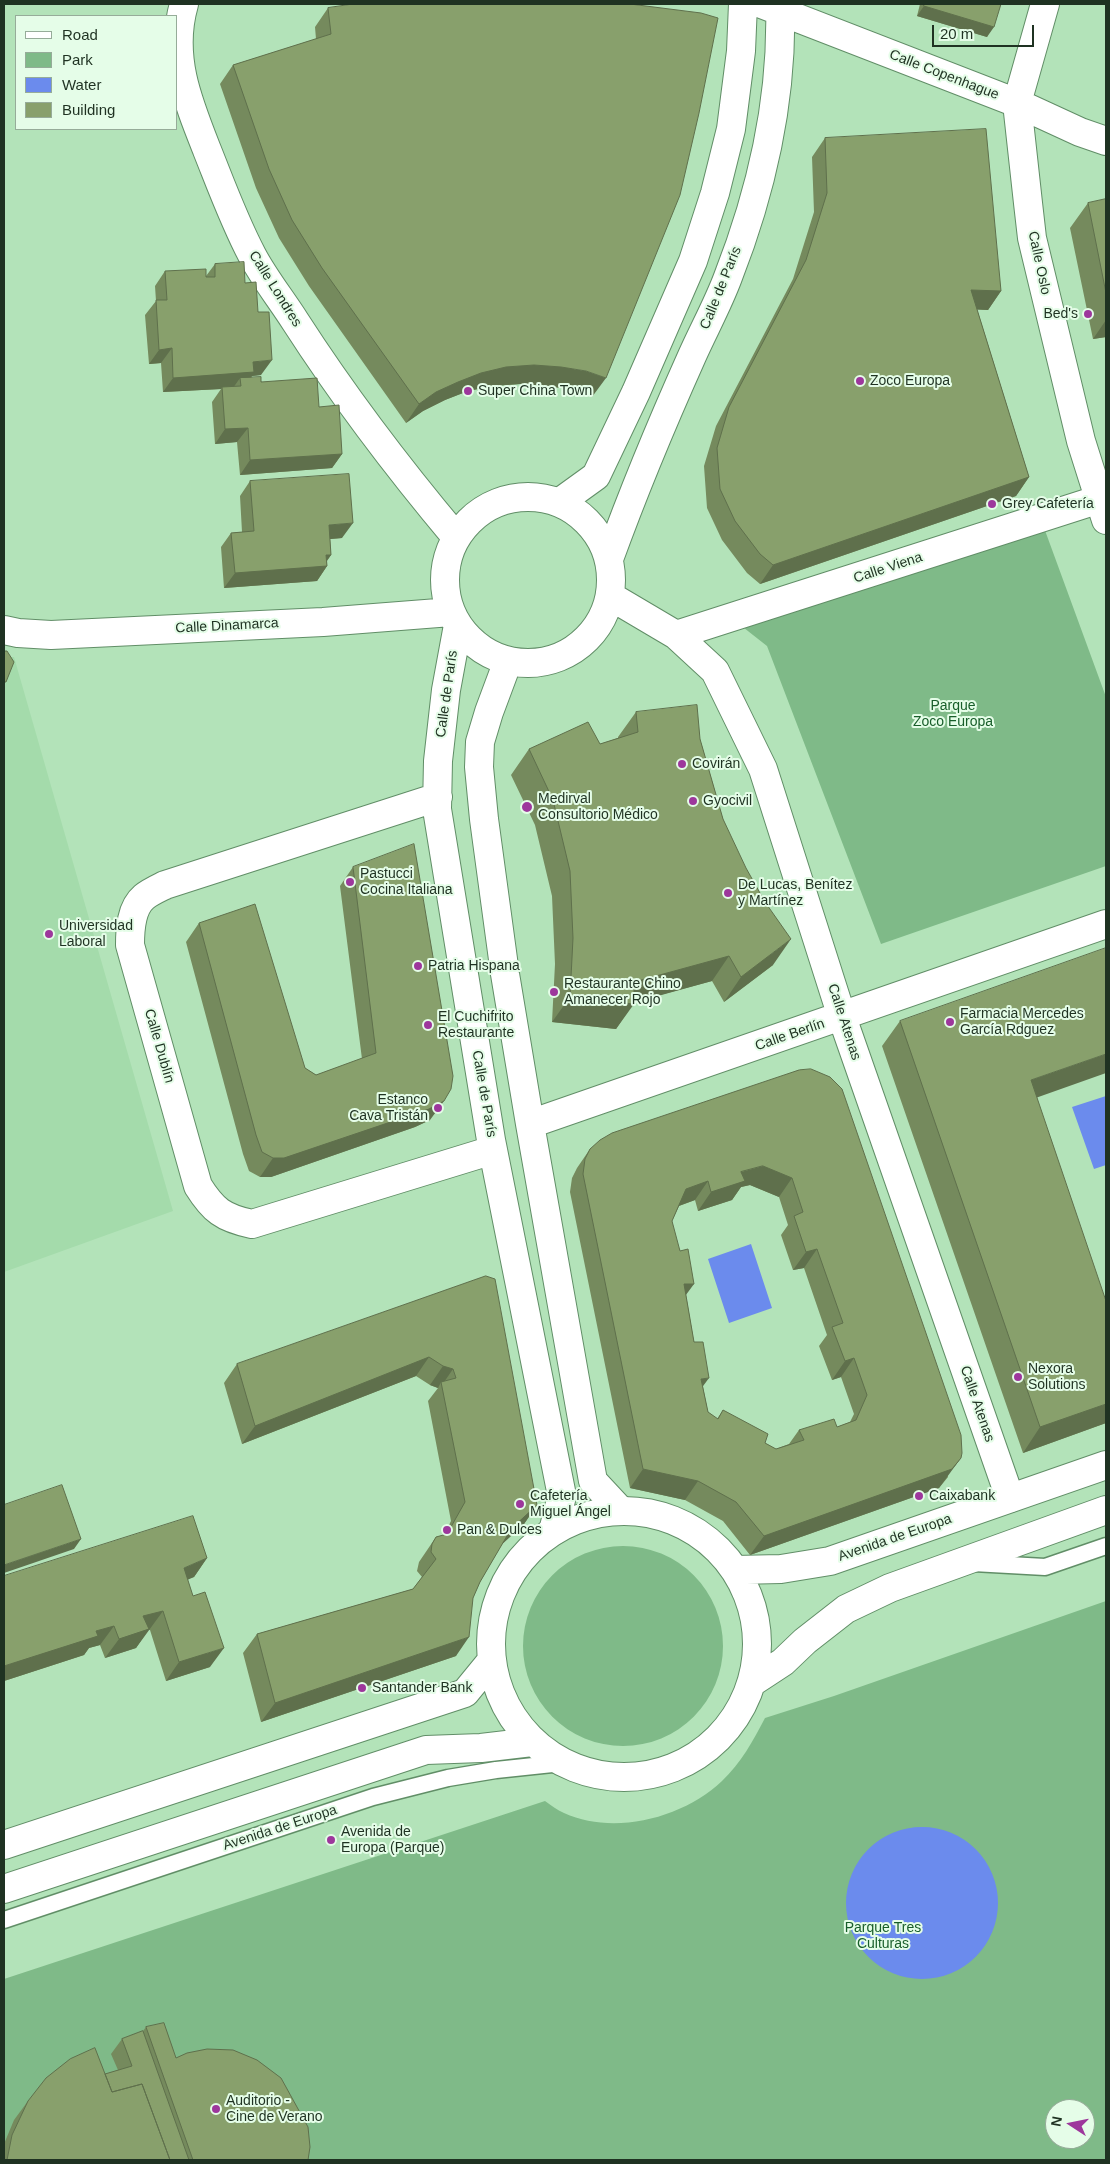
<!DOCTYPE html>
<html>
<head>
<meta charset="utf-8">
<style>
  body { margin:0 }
  #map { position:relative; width:1110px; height:2164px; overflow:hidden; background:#b3e3b9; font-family:Arial,sans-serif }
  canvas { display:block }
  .frame { position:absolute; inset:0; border:5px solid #1f3222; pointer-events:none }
  .legend { position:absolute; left:15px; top:15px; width:162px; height:115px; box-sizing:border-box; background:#e5fde8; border:1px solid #96ac99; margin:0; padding:6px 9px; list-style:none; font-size:15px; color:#1f3222 }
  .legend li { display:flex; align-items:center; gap:10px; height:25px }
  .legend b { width:25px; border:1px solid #96ac99 }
  .north { position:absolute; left:1045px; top:2099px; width:50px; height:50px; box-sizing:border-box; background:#e5fde8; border:1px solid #96ac99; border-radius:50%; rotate:281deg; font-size:14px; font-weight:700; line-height:20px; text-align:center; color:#1f3222 }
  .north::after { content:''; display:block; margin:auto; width:18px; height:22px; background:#9d379c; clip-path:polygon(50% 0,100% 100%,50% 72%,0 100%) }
  .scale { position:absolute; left:932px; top:25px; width:102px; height:22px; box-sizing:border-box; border:2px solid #1f3222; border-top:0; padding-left:6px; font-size:15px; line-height:18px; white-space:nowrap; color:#1f3222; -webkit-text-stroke:4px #e5fde8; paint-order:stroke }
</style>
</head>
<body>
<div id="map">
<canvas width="1110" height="2164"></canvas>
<div class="frame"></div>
<ul class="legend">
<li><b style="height:6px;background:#fff"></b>Road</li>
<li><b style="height:14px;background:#7fba88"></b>Park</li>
<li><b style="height:14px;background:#6b8bed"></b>Water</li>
<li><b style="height:14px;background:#88a06c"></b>Building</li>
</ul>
<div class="north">N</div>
<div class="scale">20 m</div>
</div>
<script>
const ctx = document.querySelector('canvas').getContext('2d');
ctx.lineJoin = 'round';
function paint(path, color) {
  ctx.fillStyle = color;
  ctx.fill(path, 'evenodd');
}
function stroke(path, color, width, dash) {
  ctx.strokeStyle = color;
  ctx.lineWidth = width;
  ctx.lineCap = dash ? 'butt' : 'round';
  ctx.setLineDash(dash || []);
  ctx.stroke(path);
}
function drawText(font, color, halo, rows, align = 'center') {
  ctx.font = font + ' Arial,sans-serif';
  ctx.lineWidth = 4;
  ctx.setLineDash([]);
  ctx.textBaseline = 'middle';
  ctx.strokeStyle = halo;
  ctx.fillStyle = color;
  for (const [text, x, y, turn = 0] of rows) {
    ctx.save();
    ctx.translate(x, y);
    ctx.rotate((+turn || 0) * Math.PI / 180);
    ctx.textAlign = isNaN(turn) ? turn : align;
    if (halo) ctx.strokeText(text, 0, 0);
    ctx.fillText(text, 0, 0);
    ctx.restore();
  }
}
const built = new Path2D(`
  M4,657H14L173,1211L4,1272Z`);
const green = new Path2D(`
  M1043,525L1106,697V866L881,944L767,646L739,624Z
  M523 1646a100 100 0 1 1 200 0a100 100 0 1 1-200 0Z
  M1106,1601V2160H4V1979L545,1801C551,1805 557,1810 564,1813C614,1836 683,1818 722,1781C741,1763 753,1741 765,1718L834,1696ZM1055,2109H1085V2139H1055Z`);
const water = new Path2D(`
  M1106,1096V1165L1094,1169L1072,1107Z
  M751,1244L772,1308L729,1323L708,1259Z
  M846 1903a76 76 0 1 1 152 0a76 76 0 1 1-152 0Z`);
const lane = new Path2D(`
  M973,1563L1045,1567L1106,1546
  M4,1920L373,1797L448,1778L496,1770L562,1763`);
const street = new Path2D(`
  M184,4C169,56 188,102 207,150C221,185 234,221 252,255C264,278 281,299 295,321C344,397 398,468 456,537
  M1045,4L1017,103L1028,203L1032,238L1081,441L1106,520
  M764,5L1017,103L1080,132L1106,141
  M445 580a83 83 0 1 1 166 0a83 83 0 1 1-166 0Z
  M560,502L596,476L636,392L693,261L715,193L731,129L741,51L743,4
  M609,559C634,490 662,423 692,356C704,329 718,304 728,277C762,190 783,97 780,4
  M610,596L676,635L715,671L763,769L842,1017L1010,1498
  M458,625L446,690L438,761L437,809L491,1140L562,1496L553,1531
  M4,630L18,633L51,635L323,622L451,612
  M676,635L1100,499
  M508,661L489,712L480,742L479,767L484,819L505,974L530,1124L593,1481L620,1510
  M438,797L165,885C159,888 150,892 144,897C131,908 130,929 130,945L198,1186C213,1210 223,1218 252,1224L493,1150
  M530,1124L1106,924`);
const secondary = new Path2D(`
  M491 1644a133 133 0 1 1 266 0a133 133 0 1 1-266 0Z
  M735,1570L781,1569L830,1561L1106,1465
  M751,1683L783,1662L805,1641L846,1609L890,1588L1106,1510
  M4,1845L465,1693L492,1660
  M4,1889L426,1750L481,1748L532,1742`);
const wall = new Path2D(`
  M920,4H1001L987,37L917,16Z
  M328,8L592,397L573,390L548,386L520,384L493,386L468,391L445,400L423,411L406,423L309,286L279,238L256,188L220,84L233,65L316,39L315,27Z
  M825,138L1001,291L988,310L977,309L1029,477L1016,496L760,584L747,573L722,540L707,508L704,466L716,426L793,279L814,212L812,157Z
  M1106,199V337L1093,339L1070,228L1088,203Z
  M215,264L245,283L261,375L252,376L251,377L319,407L342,454L332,468L240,475L237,442L215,444L212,402L221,389L163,392L161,363L149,364L145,315L156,301L155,286L165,271L206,276Z
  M250,481L342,538L330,539L331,555L327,561V566L317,581L224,588L221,547L231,533L242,532L240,496Z
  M636,712L700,739L723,819L773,965L724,1002L712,981L634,1002L616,1029L552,1022L555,964L552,896L535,825L511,775L529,749L600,744L618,738V737Z
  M353,867L430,1120L415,1127L271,1177H260L249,1171L243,1154L186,942L199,923L305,1068L316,1075L362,1059L340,886Z
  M900,1021L1037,1098L1106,1423L1023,1453L882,1046Z
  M799,1070L948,1477L939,1488L750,1555L723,1521L685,1500L630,1488L570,1192L572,1178L577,1168L590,1149ZM750,1185L779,1197L788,1225L781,1235L793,1270L804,1268L827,1335L819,1346L832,1380L841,1377L854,1414L850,1422L837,1427L799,1430L789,1444L776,1449L765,1443L723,1410L717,1419L708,1412L694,1342L686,1295L672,1221L679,1206L695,1200L698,1211L732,1200L741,1187Z
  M486,1276L537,1505L524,1524L502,1544L480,1582L473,1598L456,1656L261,1722L243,1653L257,1634L413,1589L422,1577L417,1571L419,1562L436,1537L444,1535L451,1521L428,1401L438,1388L430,1385L416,1376L242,1444L224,1383L237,1364Z
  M207,1558L194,1577L187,1579L210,1667L166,1681L150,1630H148L136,1648L105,1658L100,1645L89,1648L84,1655L4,1681Z
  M146,2027L176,2058L308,2160H4V2144L14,2120L28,2101L118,2070L111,2054L122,2039L143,2031Z`);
const shadedWall = new Path2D(`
  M924,6L994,27L987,37L917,16Z
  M971,290L1001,291L988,310L958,309Z
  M1106,320V337L1093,339Z
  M172,348L161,363L149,364L159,350Z
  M272,360L261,375L252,376L244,387L241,386L240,378L233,388L222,387L221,389L163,392L173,378L253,362Z
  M534,365L561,367L586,371L606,378L592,397L573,390L548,386L520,384L493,386L468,391L445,400L423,411L406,423L419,404L436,392L458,382L481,373L506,367Z
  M248,428L237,442L215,444L225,429Z
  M342,454L332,468L240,475L250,460Z
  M1029,477L1016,496L760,584L773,565Z
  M353,523L342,538L319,540L329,525Z
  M326,555H331L323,566H327L317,581L224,588L235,573Z
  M791,939L773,965L724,1002L741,977Z
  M729,956L712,981L629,1004H634L616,1029L552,1022L570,997L634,982Z
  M1106,1054V1073L1013,1106L1031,1080Z
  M444,1101L430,1120L415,1127L271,1177H260L273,1158Z
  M763,1166L792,1178L779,1197L750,1185L741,1187L732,1200L698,1211L711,1192L741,1172Z
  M708,1181L695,1200L673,1208L686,1189Z
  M817,1249L804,1268L793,1270L806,1252Z
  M684,1284H694L680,1303Z
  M429,1357L416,1376L242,1444L255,1426Z
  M854,1358L841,1377L832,1380L845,1361Z
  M443,1366L453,1369L442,1385L441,1382L438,1388L430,1385Z
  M709,1378L695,1397L701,1379Z
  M1106,1404V1423L1023,1453L1040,1427Z
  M961,1458L939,1488L750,1555L764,1536Z
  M643,1469L698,1481L685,1500L630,1488Z
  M537,1505L524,1524L498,1548L511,1529Z
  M81,1539L74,1549L4,1573V1565Z
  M207,1558L194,1577L171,1587L184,1568Z
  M163,1611L136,1648L105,1658L119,1639L143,1616Z
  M114,1626L100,1645L89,1648L84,1655L4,1681V1666L96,1631Z
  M469,1637L456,1656L261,1722L275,1703Z
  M224,1648L210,1667L166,1681L179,1662Z`);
const building = new Path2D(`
  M353,4H630L701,13L718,18L699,113L680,195L606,378L586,371L561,367L534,365L506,367L481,373L458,382L436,392L419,404L322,268L292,220L269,169L233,65L331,34L328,8Z
  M924,4H1001L994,27L924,6Z
  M986,129L1001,291L971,290L1029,477L773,565L760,554L735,521L720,489L717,448L729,407L806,260L827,193L825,138Z
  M1106,199V293L1088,203Z
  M244,262L245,283L256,282L258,312H269L272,360L253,362L254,372L173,378L172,348L159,350L156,300H167L165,271L206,269V277H215V264Z
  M261,377V382L317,378L319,407L339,405L342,454L250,460L248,428L225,429L222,387L241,386L240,378Z
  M349,474L353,523L329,525L331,555H326L327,566L235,573L231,533L254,531L250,481Z
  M4,651H7L14,662L6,682H4Z
  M697,705L700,739L723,819L746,868L765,902L791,939L741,977L729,956L634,982V1004L570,997L573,938L570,871L553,800L529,749L588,722L600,744L638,732L636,712Z
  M414,844L453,1076L451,1089L444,1101L429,1109L284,1158H273L262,1152L256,1135L199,923L255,904L305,1068L316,1075L376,1053L353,867Z
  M1106,948V1054L1031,1080L1106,1301V1404L1040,1427L900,1021Z
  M811,1069L830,1077L842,1089L961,1435L962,1453L961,1458L952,1469L764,1536L736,1502L698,1481L643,1469L583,1174L585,1159L590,1149L600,1140L612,1133L799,1070ZM763,1166L792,1178L803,1212L794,1216L806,1252L817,1249L843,1323L832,1327L845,1361L854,1358L867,1395L856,1420L837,1427L834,1419L799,1430L804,1440L776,1449L765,1443L768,1434L723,1410L718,1419L708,1412L701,1379L709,1378L703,1342H694L684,1284H694L688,1249L680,1251L672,1221L686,1189L708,1181L711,1192L745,1181L741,1172Z
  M486,1276L495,1279L537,1505L511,1529L480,1582L473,1598L469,1637L275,1703L257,1634L413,1589L436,1559L431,1552L432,1544L436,1537L447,1534L465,1502L441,1382L456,1378L453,1369L443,1366L429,1357L255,1426L237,1364Z
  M62,1485L81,1539L4,1565V1505Z
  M193,1516L207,1558L184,1568L193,1596L205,1592L224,1648L179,1662L163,1611L143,1616L149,1629L119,1639L114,1626L96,1631L98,1636L4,1666V1576Z
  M164,2023L176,2058L187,2053L207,2049L233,2050L257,2060L281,2078L308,2127L310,2147L308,2160H193L146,2027Z
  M143,2031L189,2160H170L142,2084L112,2092L105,2074L132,2066L122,2039Z
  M95,2048L112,2092L142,2084L170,2160H7L12,2135L28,2101L46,2078L70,2059Z`);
const markers = [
  [1088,314,5,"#9d379c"],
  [860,381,5,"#9d379c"],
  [468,391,5,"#9d379c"],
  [992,504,5,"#9d379c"],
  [682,764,5,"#9d379c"],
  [693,801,5,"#9d379c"],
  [527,807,6,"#9d379c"],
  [350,882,5,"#9d379c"],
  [728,893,5,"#9d379c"],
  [49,934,5,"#9d379c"],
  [418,966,5,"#9d379c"],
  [554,992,5,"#9d379c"],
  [950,1022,5,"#9d379c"],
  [428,1025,5,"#9d379c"],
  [438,1108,5,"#9d379c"],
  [1018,1377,5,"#9d379c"],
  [919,1496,5,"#9d379c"],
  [520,1504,5,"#9d379c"],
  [447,1530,5,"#9d379c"],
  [362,1688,5,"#9d379c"],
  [331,1840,5,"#9d379c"],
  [216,2109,5,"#9d379c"]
];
const streetNames = [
  ["Calle Copenhague",944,75,21],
  ["Calle Oslo",1039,263,78],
  ["Calle de París",721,288,-68],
  ["Calle Londres",275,289,58],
  ["Calle Viena",888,568,-18],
  ["Calle Dinamarca",227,626,-3],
  ["Calle de París",447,694,-82],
  ["Calle Atenas",844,1022,72],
  ["Calle Berlín",790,1035,-19],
  ["Calle Dublín",159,1046,74],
  ["Calle de París",484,1094,80],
  ["Calle Atenas",977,1404,71],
  ["Avenida de Europa",895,1538,-19],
  ["Avenida de Europa",280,1828,-18]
];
const poiNames = [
  ["Bed's",1078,314,"right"],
  ["Zoco Europa",870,381],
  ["Super China Town",478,391],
  ["Grey Cafetería",1002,504],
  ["Covirán",692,764],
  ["Medirval",538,799],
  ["Consultorio Médico",538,815],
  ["Gyocivil",703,801],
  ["Pastucci",360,874],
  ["Cocina Italiana",360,890],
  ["De Lucas, Benítez",738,885],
  ["y Martínez",738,901],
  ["Universidad",59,926],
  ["Laboral",59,942],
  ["Patria Hispana",428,966],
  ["Restaurante Chino",564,984],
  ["Amanecer Rojo",564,1000],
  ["Farmacia Mercedes",960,1014],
  ["García Rdguez",960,1030],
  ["El Cuchifrito",438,1017],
  ["Restaurante",438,1033],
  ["Estanco",428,1100,"right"],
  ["Cava Tristán",428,1116,"right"],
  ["Nexora",1028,1369],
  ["Solutions",1028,1385],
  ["Cafetería",530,1496],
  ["Miguel Ángel",530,1512],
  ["Caixabank",929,1496],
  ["Pan & Dulces",457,1530],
  ["Santander Bank",372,1688],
  ["Avenida de",341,1832],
  ["Europa (Parque)",341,1848],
  ["Auditorio -",226,2101],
  ["Cine de Verano",226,2117]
];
const parkNames = [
  ["Parque",953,706],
  ["Zoco Europa",953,722],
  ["Parque Tres",883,1928],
  ["Culturas",883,1944]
];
paint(built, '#a4dbab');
paint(green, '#7fba88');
paint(water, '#6b8bed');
stroke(lane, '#618e67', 19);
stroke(street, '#618e67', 30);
stroke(secondary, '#618e67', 30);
stroke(lane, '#fff', 16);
stroke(street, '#fff', 28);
stroke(secondary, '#fff', 28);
paint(wall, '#758a5d');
paint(shadedWall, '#5f704c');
paint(building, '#88a06c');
stroke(building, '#5f704c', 1);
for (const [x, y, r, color] of markers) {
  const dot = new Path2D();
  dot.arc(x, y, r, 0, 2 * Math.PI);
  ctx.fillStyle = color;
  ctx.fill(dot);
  stroke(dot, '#e5fde8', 2);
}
drawText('14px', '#1f3222', '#e5fde8', streetNames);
drawText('14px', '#1f3222', '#e5fde8', poiNames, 'left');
drawText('14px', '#185e2a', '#e5fde8', parkNames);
</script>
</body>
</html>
